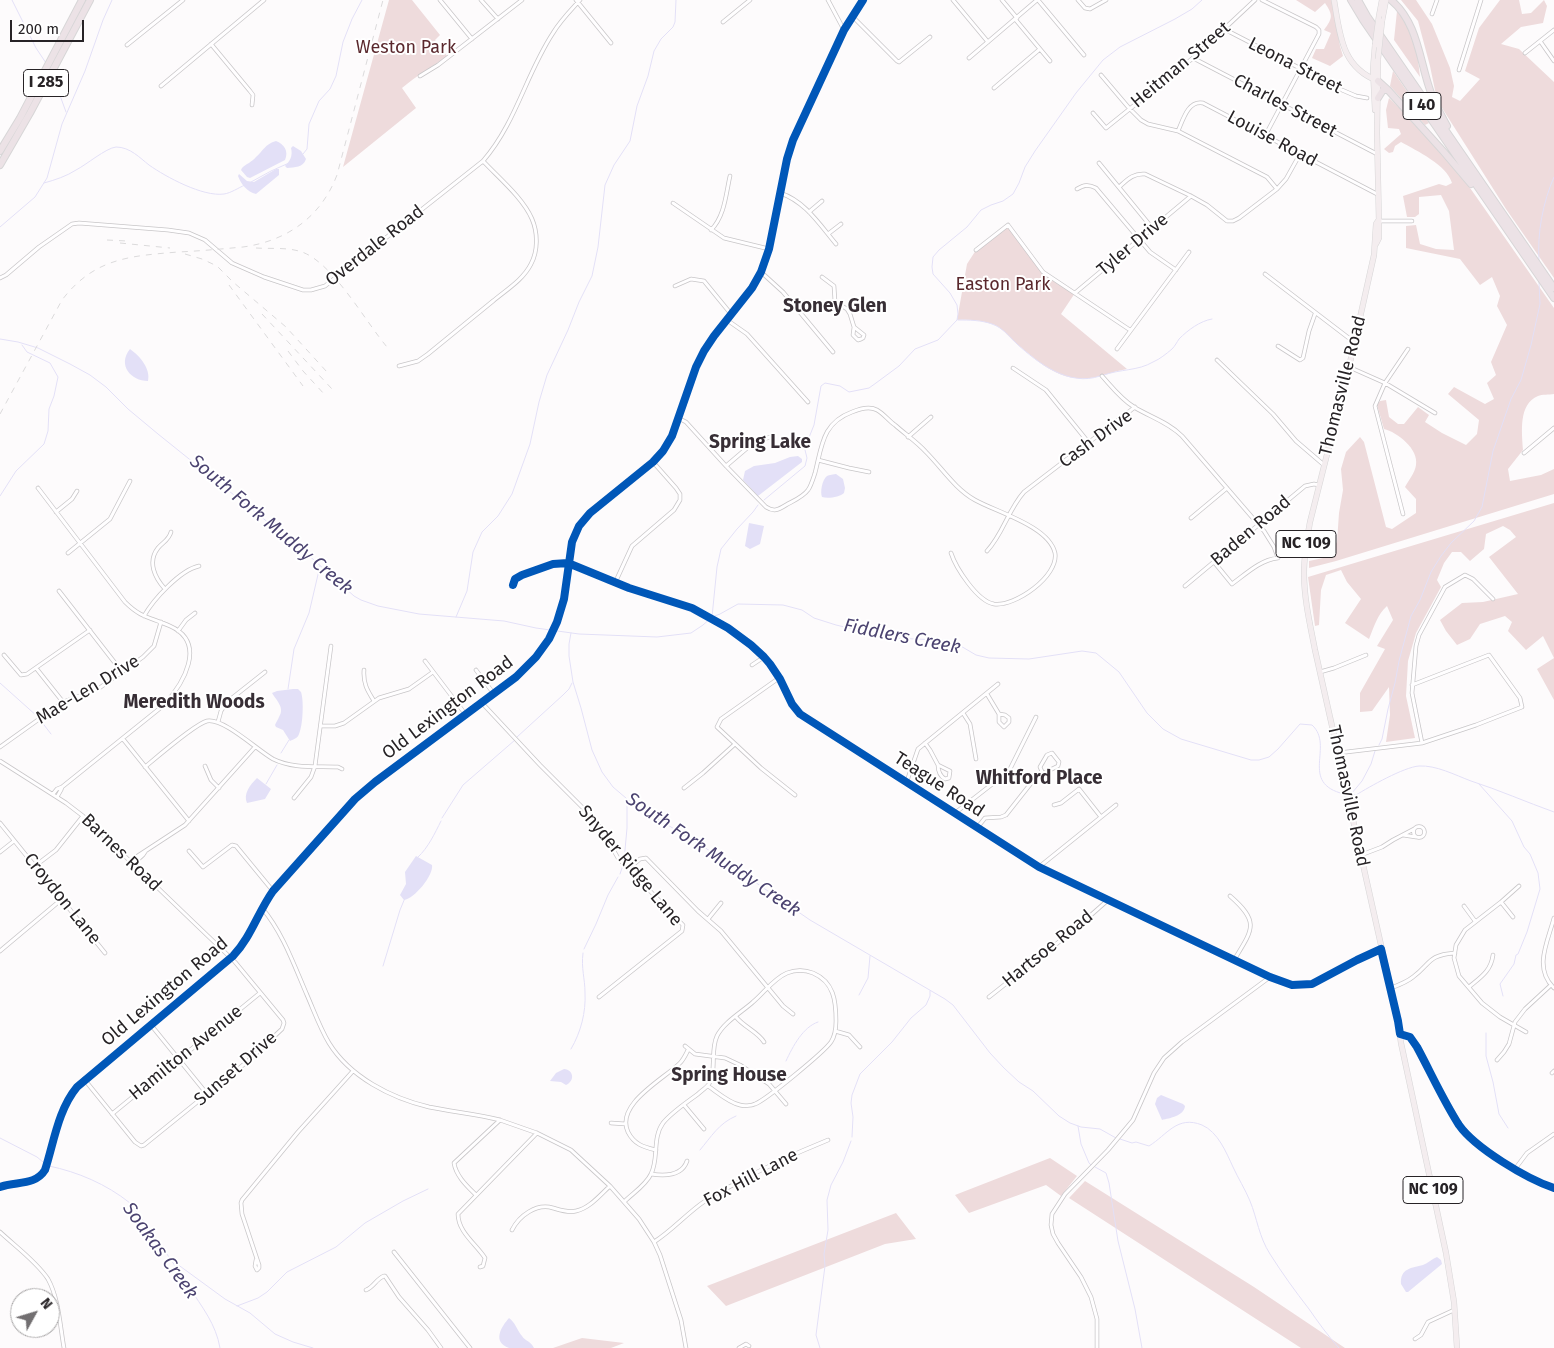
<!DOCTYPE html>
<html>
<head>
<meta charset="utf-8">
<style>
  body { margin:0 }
  #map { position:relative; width:1554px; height:1348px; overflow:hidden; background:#fdfbfc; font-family:"Fira Sans",sans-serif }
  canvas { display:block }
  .north { position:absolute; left:10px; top:1288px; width:50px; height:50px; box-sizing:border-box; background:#fff; border:1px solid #a9a7a8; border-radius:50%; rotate:51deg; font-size:14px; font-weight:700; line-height:20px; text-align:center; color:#272326 }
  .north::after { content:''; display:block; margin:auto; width:18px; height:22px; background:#726f71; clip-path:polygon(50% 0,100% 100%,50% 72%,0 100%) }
  .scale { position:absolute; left:10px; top:20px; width:74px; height:22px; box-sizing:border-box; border:2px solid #272326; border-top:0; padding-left:6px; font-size:15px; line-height:18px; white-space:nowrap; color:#272326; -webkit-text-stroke:4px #fff; paint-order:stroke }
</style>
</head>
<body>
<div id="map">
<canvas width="1554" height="1348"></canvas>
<div class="north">N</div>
<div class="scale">200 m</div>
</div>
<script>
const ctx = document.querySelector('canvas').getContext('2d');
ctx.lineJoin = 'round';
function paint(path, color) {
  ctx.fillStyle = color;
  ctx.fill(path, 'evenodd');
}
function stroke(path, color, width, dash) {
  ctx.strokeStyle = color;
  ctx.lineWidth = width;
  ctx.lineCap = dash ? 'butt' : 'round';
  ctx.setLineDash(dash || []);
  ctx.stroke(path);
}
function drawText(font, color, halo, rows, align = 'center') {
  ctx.font = font + ' "Fira Sans",sans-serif';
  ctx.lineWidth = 4;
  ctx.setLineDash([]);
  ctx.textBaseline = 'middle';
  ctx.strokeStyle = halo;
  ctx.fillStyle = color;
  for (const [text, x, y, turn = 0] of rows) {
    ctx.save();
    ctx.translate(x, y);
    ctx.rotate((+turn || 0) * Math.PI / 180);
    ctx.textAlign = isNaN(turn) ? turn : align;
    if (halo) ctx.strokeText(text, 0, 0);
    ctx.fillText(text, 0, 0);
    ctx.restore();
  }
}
const green = new Path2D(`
  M389,0H412L440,35L435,40L447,56C432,67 416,76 402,88L416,108L343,167Z
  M1296,0H1332L1340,46L1343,56L1330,66L1312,58L1316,49H1324L1331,33L1324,30C1333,18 1333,15 1325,3L1315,12Z
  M1401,0H1416L1432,24L1450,68L1454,86L1452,97L1460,101L1480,79L1465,71L1479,28L1500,0H1519L1522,14L1531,13L1544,0L1547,6L1543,23L1521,27L1501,44L1519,49L1554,82V278L1506,209L1437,100L1430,66L1418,21Z
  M1397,11C1414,27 1418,55 1420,77L1394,40Z
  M1393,71L1429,123L1425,125L1390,86Z
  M1389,98L1410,118L1461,175L1554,308V394C1549,395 1542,394 1538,396C1518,404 1522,433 1523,450L1508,469L1510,481L1541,475L1554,469V494L1336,561L1309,568V561L1328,557L1337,542L1339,513L1343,490L1341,469L1346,452L1360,437L1364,442L1386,527L1392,529L1416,513V499L1405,487C1408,481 1415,473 1416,465C1419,449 1397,432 1384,429L1377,405L1380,401L1386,400L1389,417L1398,424H1404L1418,407L1429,415L1425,422L1442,433L1466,445L1477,434L1479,420L1448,394L1454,387L1485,404L1494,399L1487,383L1496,375L1491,362L1507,325L1497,306L1500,296L1492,277L1480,285L1460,259L1406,248V226L1416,225L1420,244L1436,249L1454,250L1449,211L1441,195L1419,197V214L1415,217H1407L1403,196L1439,184L1446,186L1452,183C1447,165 1417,151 1401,142L1395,146L1393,152L1389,153L1384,149L1401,134L1399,129L1388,128L1386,110Z
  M1008,225L1043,272L1075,293L1061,314L1127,369C1109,372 1094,381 1075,378C1053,376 1034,358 1018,345C1010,339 1005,330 995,325C983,320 969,319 957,320L967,264L976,250Z
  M1554,503V700L1537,669L1554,658L1543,636L1526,650L1508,631L1512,622L1505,616L1480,624L1470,639L1457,645L1446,631L1440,620L1462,603L1483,602L1518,594L1489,557L1516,537L1510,530L1503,526L1486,534L1484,549L1470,561L1461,552H1452L1444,563L1437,580L1441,587L1416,633L1408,661L1406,696L1415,738L1386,742L1390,715L1389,687L1372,711L1360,712V693L1385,649L1377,646L1393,620L1387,606C1377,615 1374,627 1369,639L1345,623L1361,599L1347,582L1341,570L1326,575L1321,590L1319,625L1315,626L1308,577Z
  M1050,1158L1077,1176L1061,1196L1046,1185L969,1213L955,1195Z
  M1085,1181L1254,1287L1345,1348H1301L1069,1198Z
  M896,1213L916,1239L885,1244L726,1306L707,1286Z
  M582,1338L624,1343L611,1348H553Z`);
const water = new Path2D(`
  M276,141C284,144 289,151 285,160L250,178L247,177L241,170L242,168C246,164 252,162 256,157C263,151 265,144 276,141Z
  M293,146L301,151L306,159C303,168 295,167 287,168L285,166C290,161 293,156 291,148Z
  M276,169H279V175L256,194C247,192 241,184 238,176L239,174L247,181L254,182Z
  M130,349C140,356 151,369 148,381C131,381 117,365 130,349Z
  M798,456L802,459V462L758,496L743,480L745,471L754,466L775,463L790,457Z
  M836,474L843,479L845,488L844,493C840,497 828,499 822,497C820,492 822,480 827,476C829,475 834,474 836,474Z
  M749,523L764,526L760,544L750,549L745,546Z
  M293,689H298L301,692C304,701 303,725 299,734C298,738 294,739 290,741L283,730L276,727L275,725C276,722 278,720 279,717C285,708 277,701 272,693L277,691Z
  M257,778L271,789L265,799L247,803C243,794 250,785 257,778Z
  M416,856L432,865C434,875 414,899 404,900L400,895L406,884L405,872Z
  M564,1069C574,1070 575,1081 566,1085L561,1082L550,1081L556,1073Z
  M1161,1095L1183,1104L1185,1106C1184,1116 1170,1118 1162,1120L1155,1104L1157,1098Z
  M1437,1257L1441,1260L1442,1264L1408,1292H1406L1401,1284C1400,1268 1412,1268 1423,1265C1428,1263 1432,1259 1437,1257Z
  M509,1318C515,1322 517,1330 522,1336C525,1341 531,1341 534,1348C526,1348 516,1348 509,1348C492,1342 501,1327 509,1318Z`);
const stream = new Path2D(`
  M12,0L36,48L46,63
  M53,76L66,112
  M303,154L307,149L309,124L319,101L330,89L336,76L343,42L352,19L362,0
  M251,182L271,171L289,163
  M44,183C55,180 67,176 76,170C86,165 106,148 116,147C130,147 140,158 149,165C166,177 203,197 224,194C231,193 238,188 245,185
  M0,227L35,197L47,178L62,124L85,71L103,20L112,0
  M1539,261C1537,233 1543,202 1554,177
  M958,320C969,320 981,320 992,324C1003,328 1009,336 1017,344C1038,363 1069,387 1100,376
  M0,339L18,342L38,348L70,364L90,375L106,387L128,409L158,434L305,552L354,596L361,600L378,606L419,614L504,621L536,628L579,634L657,637L691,633L703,625L712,617L720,614L738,604L783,605L802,610L814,618L836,625L891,638L941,640L959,645L976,655L989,658L1029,659L1082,651L1096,653L1119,672L1147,713L1163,729L1181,739L1251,760H1259L1269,757L1278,749L1300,724L1312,725C1335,746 1298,783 1344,794
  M1104,375C1120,369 1138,371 1153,362C1160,359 1166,354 1172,349C1175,346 1177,342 1179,339C1188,330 1200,321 1212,319
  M0,496L16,471L44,444L48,431L49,409L54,396L58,377L50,363L27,352L22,345
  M764,500L805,466L807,458L805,450L806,445L814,425L821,386L825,383L840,386L849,392L869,388L876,383L899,366L915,349L938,340L957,320L958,314L957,305L950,293L933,274L932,267L933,257L939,250L967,227L981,210L991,205L1003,201L1013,194L1019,183L1025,167L1035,151L1076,93L1103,60L1120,47L1175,19L1192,9L1202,0
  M456,617L467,591L473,552L482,532L498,516L512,494L530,444L539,402L547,375L568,330L579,302L592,276L598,247L605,185L614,165L630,141L637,106L648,76L654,51L661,39L673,27L675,22L676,0
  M712,617L717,567L721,549L737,529L753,512L758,505
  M571,633L569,644V656L573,682L581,708L592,750L602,772L613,787L633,804L704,847L810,920L945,999L953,1005L990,1053L1004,1068L1019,1082L1033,1091L1059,1116L1070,1123L1081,1127L1100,1129L1116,1138
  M0,683L38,717
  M288,689L294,649L309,613L320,566
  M41,721L51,734
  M517,737L563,695L569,689L572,683
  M1379,745L1382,739L1388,709L1395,683L1399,661L1411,616L1420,600L1431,572L1441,556L1451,543L1474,521L1482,507L1493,451L1511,399L1521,380L1531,345L1540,304L1539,282
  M281,753L289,740
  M266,784L277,765
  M1479,784L1512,821L1524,847L1530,854L1538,873L1540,889L1527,932L1518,954L1516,955L1514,964L1500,984L1503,996
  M1350,793L1356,795C1369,787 1404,767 1419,766C1436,765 1455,775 1471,781C1499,790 1526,802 1554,812
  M1352,793L1362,781L1371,764L1375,751
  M442,818L463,785L515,740
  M418,857C428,848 435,833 441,821
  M624,861L627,828V800
  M620,874L623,865
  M584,949L596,924L608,895L618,877
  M383,966L400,910L405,898
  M859,995L868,978L870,956
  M1486,1033V1056L1493,1082L1499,1114L1508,1128
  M571,1049C581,1032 586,1012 585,993C585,978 581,969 583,953
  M786,1061C793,1046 803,1027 818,1022
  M1078,1126L1081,1144L1089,1163L1091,1165
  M852,1137L853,1117L851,1103L852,1095L860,1074L892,1042L911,1018L926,1005L930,996V991
  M0,1138L37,1157L43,1162
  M1120,1139L1132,1143L1136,1142L1149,1146C1167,1135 1177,1115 1202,1125C1218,1132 1226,1152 1233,1167C1238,1178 1245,1189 1250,1201C1257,1218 1259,1237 1270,1254C1282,1273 1295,1291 1309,1309C1318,1322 1328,1336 1339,1348
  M700,1150C711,1137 719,1123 736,1116
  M49,1166C78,1172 106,1184 130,1203C151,1230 170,1258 189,1287C202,1307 216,1324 220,1348
  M1095,1167L1106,1173L1109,1183L1118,1241L1135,1309L1142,1348
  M173,1261L225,1299L250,1313L275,1334L293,1342L313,1348
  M237,1306L258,1298L267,1292L287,1272L336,1247L365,1223L403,1201L428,1189
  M820,1348L816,1335L825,1266L824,1254L828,1230L827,1200L831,1185L843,1162L851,1141`);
const minor = new Path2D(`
  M440,0L472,39
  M481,0L498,19
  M576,0L611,43
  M828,0L844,30
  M953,0L988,42
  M1002,0L1017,18
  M1038,0L1084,55
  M1078,0L1085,8L1090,9L1106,0
  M1262,0L1316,27L1319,30V34L1265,136
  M1432,14L1437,0
  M852,16L897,61L899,62L930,37
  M1015,19L1050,61
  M723,22L750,0
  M1224,29L1342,90L1356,96L1367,98
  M1540,41L1554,61
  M211,44L250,91L253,95L252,105
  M127,45L183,0
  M1525,53L1554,30
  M969,58L1037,0
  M1193,58L1377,154
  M1459,70L1481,0
  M1101,75L1129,108L1141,120L1148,124L1178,131L1267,177L1277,189
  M420,76L438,65L522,0
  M161,86L264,0
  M994,88L1040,49
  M1093,113L1106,128L1193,58L1255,0
  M1178,131C1183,120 1188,100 1203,103L1377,194
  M1099,163L1153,229
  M1119,187C1127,180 1133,173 1145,174L1191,196L1207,205L1227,221H1233L1239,218L1277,189L1286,179L1300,154
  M1077,189C1084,185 1088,184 1096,188L1150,252L1176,270
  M780,193C805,201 820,225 836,244
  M673,203L724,238L769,249
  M809,212L822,201
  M1378,221H1412
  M711,230C725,216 726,193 730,176
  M828,234L841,224
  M976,250L1008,225L1043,272L1130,330
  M761,272L783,292L833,352
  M1265,274L1354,342
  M0,278L6,275L39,247L72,224L79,223L168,230L189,233L205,240L232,263L264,277L303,290H311L325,286L483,161C516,123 526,74 553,33C560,21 570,11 580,0
  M675,286L691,279L704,281L731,314
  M1075,293L1191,196
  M835,302L847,309L850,314L854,327L853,335L858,340L861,339L863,338L864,335L854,327
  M794,305C809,297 820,308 835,302L834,286L822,277
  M727,320L747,334L808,402
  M1278,346L1300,360L1303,358L1309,331L1315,314
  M1117,349L1189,252
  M1217,360L1273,414L1296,441L1324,465
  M399,366L418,361L428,354C450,336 471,319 493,301C506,290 523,280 531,264C538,251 538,233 532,219C523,198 499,178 483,161
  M1349,367L1385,383L1435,413
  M1013,368L1046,390L1089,443
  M1102,376C1112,387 1121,399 1134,407C1150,417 1168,422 1182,436L1264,531L1274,547L1278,558C1260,560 1247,573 1232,584L1214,562
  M678,418L686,422L726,466L766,507C774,512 778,510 786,505C793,501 803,497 808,490C811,486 813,479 815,473C822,446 822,423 852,412C859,409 870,406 877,410C884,414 889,421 895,425C905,434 917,442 926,452C942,468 955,489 975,500C996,512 1049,526 1055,553C1059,576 1015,607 994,604C977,601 956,568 951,553
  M908,437L931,417
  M1524,453L1554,428
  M818,460L849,468L869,472
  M726,466L753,443L773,436
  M38,488L125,602C142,619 151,617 170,626C208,643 183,684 164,705L62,787L57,789L53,794
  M56,512L72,499L77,491
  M1403,514L1375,406L1385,383L1408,349
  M1191,518L1227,488
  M987,551C1003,534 1008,510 1024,492L1135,407
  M68,553L110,519L130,481
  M615,583L632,546L674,510L680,500V494L676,488L653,462
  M513,585L515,579L522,575L553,564L568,563L629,588L692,608L728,628L751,645L764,657L770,664L780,679L792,704L800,714L1039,867L1270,977L1292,985L1312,984L1357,960L1381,949
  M1185,586L1305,486L1314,484L1319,485
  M165,589C155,578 147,562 158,548C163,542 169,540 171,532
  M59,591L122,672
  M144,616C153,600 180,570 199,566
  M178,631L186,620L195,613
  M4,655L21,675L27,674L90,630
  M425,661L466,715
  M752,665L764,657
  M36,668L63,702
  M364,670C363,683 367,690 374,701
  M476,670L494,694
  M1320,672L1334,668L1366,655
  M779,678L721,719L717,727L761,768L795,795
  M987,694L999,714L1005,715L1009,718V722L1004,727L999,722V714
  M482,703L540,765L591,816L602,830L618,858L683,925L682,931L599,997
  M963,713L970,724L976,759
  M218,722L221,711L227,702L265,672
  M321,726H335L344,723L379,698L409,689L433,672
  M123,739L189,821
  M925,743L930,750L938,765L950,771L949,778L945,779C940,776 938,771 938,765
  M1422,743L1412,693L1416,646L1419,635L1445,587L1465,575L1473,579L1493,599
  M0,747L63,702L98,689L143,657L154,646L161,622
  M1338,753L1422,743L1476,725L1522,707L1520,698L1489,655L1412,685
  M0,761L66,803L83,816L235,962L283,1020L284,1023L282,1029L248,1061L144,1145L141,1146L135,1142L84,1079
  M205,766L211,780L219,788
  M145,767C157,757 195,724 207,721C224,718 257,750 273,759C293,769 316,766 338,767L342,769
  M907,781L918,749L998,684
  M684,788L703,773L735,744
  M57,797L61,790L62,787
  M294,798L311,777L315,766L331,646
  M1054,805L1061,803L1079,789L1101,817
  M955,813L1009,771L1036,717
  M0,823L105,953
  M1413.5 832a5.5 5.5 0 1 1 11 0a5.5 5.5 0 1 1-11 0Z
  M977,828L985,818L1001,817L1006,815L1032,782L1046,772L1058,766L1059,762L1052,753L1047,755L1040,767L1043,774
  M1403,835L1416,837
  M189,851L203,867L232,845L236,846L273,891
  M0,852L14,841
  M1361,855L1382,847L1393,840L1414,829
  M130,861L185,825L255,747
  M133,864L143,855L145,852
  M634,864L640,859L646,858L698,911L721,931L783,1006L793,1014
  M35,866L56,850L83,816
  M1039,867L1116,805
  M1519,886L1501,902L1465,930L1456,945L1454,958L1459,976L1482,1003L1500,1017L1526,1032
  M1230,896C1260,922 1253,929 1234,960
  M1501,902L1513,917
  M1464,906L1475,921
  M262,908C283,933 294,965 307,995C314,1011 320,1028 329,1043C350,1077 391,1098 429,1107C453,1112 477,1114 500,1120L537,1133L571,1150L610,1186L639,1219L654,1242L660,1255L681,1320L686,1348
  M1554,918C1548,941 1533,968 1554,988
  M708,919L721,903
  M0,951L62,899
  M1469,987C1481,977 1491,971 1493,955
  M1391,988C1399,985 1407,982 1413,977C1431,964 1427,955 1455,953
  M989,997L1074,930L1108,900
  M736,1017C744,1027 758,1032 764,1042
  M151,1025L207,1094
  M835,1031L849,1035L860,1047
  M685,1046L695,1054L725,1058L740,1065L769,1084L786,1104
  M1497,1060L1504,1052L1509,1044L1515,1022L1525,1009L1551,985
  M1552,1073L1554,1071
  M684,1105L704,1129
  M112,1114L260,993
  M611,1123L626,1124
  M656,1150C643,1147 634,1144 628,1132C615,1104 664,1079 680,1063C684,1059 686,1054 688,1050
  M1515,1169L1527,1153L1554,1134
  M651,1174C664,1176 682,1176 687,1161
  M0,1187C16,1181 35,1186 45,1170C54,1142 58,1110 77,1087L233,956C251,937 258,912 273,891L355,799L375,782L516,677L536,657L549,639L557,622L564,599L572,542L579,526L590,513L653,462L663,451L672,436L696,367L704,351L714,336L752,288L761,272L769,249L787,159L793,140L844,30L863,0
  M476,1195C467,1186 456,1176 454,1163L500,1120
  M625,1201C633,1193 646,1185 651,1174C659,1159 652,1138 663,1123C672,1112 686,1103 698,1094C701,1091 706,1088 709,1084C717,1069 710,1051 717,1036C724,1022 742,1012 753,1002C764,993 773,979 787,973C795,970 805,970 813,973C834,982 836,1001 836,1021C836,1028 835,1036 831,1042C824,1052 766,1100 755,1104C751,1106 743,1106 740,1105C729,1103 717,1092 708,1086
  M512,1230C519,1216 536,1203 553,1208C560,1210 568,1213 576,1211C590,1208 600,1195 610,1186
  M0,1232C15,1246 37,1262 48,1279C59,1299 60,1326 64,1348
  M654,1242C673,1230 687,1213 705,1201C714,1194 725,1189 735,1184C765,1167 796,1153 828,1140
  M394,1252L470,1348
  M256,1260L255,1266L257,1270L259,1268V1265L242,1214L241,1203L242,1200L298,1132L353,1071
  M480,1267L483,1266L485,1258C476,1244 458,1232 458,1214L537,1133
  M366,1290C374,1287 376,1279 384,1276H385L399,1297L428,1330L441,1348
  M1415,1339L1421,1335L1428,1322L1454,1310
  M739,1348L746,1344L749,1346
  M1097,1348V1319L1091,1297L1081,1277L1058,1243L1053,1234L1051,1225L1052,1214L1065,1194L1108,1150L1133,1120L1154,1073L1164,1058L1182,1042L1270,977`);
const major = new Path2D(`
  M1334,0C1340,34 1341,67 1378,81
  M1379,16L1382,0
  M1382,21L1386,0
  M1375,110L1373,69L1375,45
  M1378,221L1376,224L1374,255L1349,367L1310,522C1307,539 1304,555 1304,573C1304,599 1310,624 1315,650L1398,1021L1401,1043L1446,1253L1454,1302L1457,1348
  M1376,244L1379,238V224L1377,133L1378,59
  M1400,1034L1410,1037L1460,1126C1482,1151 1523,1177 1554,1188`);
const highway = new Path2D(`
  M1351,0L1363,20L1554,298
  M1358,0L1367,16L1554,288
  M1391,0C1417,22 1419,57 1429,87C1433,101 1440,113 1447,126
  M1378,81L1388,90L1443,151L1471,184
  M1378,98L1383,90H1388
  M0,151L20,118L82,0
  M0,165L30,113L90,0`);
const rail = new Path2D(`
  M107,240L127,241
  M120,243L170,248
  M256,248C271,249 288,247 302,252C333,263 365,321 387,347
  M185,254L202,259L217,266L233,282L286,327L327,372
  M229,285L303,386
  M262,314L332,389
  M288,351L303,371L325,395
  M0,414L62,300C94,258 130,256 178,252C200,251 221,249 243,247C287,241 321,217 337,175L383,0`);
const majorBridge = new Path2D(`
  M1375,45L1379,16
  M1378,59L1382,21`);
const cycleway = new Path2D(`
  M513,585L515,579L522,575L553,564L568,563L629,588L692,608L728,628L751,645L764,657L770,664L780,679L792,704L800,714L1039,867L1270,977L1292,985L1312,984L1357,960L1381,949L1398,1021L1400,1034L1410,1037L1417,1047C1431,1073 1443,1100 1459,1125C1475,1148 1527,1179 1554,1188
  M0,1187C16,1181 35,1186 45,1170C54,1142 58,1110 77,1087L233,956C251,937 258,912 273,891L355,799L375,782L516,677L536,657L549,639L557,622L564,599L572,542L579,526L590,513L653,462L663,451L672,436L696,367L704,351L714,336L752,288L761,272L769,249L787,159L793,140L844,30L863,0`);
const shields = [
  [46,83,45],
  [1422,106,38],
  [1306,544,60],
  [1433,1190,60]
];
const shieldNames = [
  ["I 285",46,83],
  ["I 40",1422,106],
  ["NC 109",1306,544],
  ["NC 109",1433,1190]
];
const parkNames = [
  ["Weston Park",406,48],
  ["Easton Park",1003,285]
];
const streetNames = [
  ["Heitman Street",1181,65,-40],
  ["Leona Street",1295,66,27],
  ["Charles Street",1285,106,28],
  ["Louise Road",1272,139,28],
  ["Tyler Drive",1133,245,-40],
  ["Overdale Road",375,246,-38],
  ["Thomasville Road",1343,386,-76],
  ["Cash Drive",1096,439,-36],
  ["Baden Road",1251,531,-40],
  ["Mae-Len Drive",88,690,-31],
  ["Old Lexington Road",448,708,-37],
  ["Teague Road",939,785,33],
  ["Thomasville Road",1348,796,78],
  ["Barnes Road",121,853,44],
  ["Snyder Ridge Lane",630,866,50],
  ["Croydon Lane",62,899,51],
  ["Hartsoe Road",1048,949,-39],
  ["Old Lexington Road",165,992,-40],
  ["Hamilton Avenue",186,1053,-39],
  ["Sunset Drive",236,1069,-41],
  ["Fox Hill Lane",751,1178,-28]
];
const neighbourhoodNames = [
  ["Stoney Glen",835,307],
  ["Spring Lake",760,443],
  ["Meredith Woods",194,703],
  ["Whitford Place",1039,779],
  ["Spring House",729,1076]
];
const waterNames = [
  ["South Fork Muddy Creek",271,525,40],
  ["Fiddlers Creek",902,637,11],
  ["South Fork Muddy Creek",713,855,34],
  ["Soakas Creek",160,1251,54]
];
paint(green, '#eedbdc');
paint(water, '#e3e0f7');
stroke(stream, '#e3e0f7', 1);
stroke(minor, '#c8c6c8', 4.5);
stroke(major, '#d7d6d7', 6);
stroke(highway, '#d7d6d7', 8);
stroke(minor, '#fffeff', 3);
stroke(major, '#f4edef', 5);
stroke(highway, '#ece2e6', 6);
stroke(rail, '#dbdadb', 1, [6, 6]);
stroke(majorBridge, '#d7d6d7', 6, []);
stroke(majorBridge, '#f4edef', 5);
stroke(cycleway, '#0057b8', 8);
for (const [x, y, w] of shields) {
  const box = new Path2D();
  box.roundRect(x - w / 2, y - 13.5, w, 27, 4);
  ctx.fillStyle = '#fff';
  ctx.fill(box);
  stroke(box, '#272326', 1);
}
drawText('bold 16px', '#272326', null, shieldNames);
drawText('18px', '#5a282d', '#fff', parkNames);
drawText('18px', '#272326', '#fff', streetNames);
drawText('bold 19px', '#372e35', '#fff', neighbourhoodNames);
drawText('italic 19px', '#4b4370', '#fff', waterNames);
</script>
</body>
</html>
